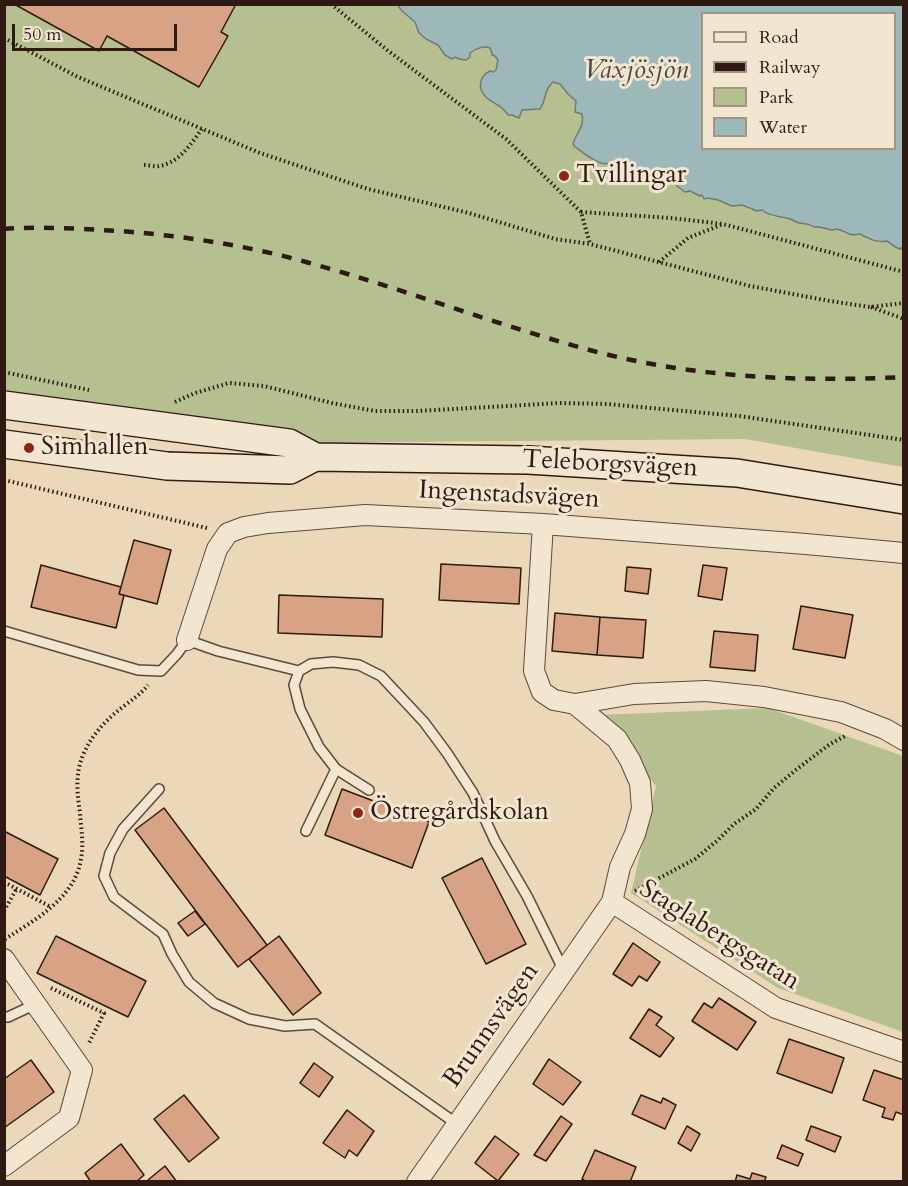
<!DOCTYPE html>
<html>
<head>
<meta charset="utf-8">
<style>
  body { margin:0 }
  #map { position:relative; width:908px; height:1186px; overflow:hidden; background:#ebd8b8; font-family:Cardo,serif }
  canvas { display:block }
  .frame { position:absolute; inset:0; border:6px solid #2e1a13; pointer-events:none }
  .legend { position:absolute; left:701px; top:12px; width:195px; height:138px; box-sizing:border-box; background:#f2e6d1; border:2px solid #a49485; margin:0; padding:8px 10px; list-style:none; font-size:18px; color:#2e1a13 }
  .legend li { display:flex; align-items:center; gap:12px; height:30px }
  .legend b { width:30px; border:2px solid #a49485 }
  .scale { position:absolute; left:12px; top:24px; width:165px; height:27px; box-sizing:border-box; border:3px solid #2e1a13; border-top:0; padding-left:8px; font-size:18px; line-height:21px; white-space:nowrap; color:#2e1a13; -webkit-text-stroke:4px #f2e6d1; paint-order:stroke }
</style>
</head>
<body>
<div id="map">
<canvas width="908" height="1186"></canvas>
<div class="frame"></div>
<ul class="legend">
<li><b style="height:8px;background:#f2e6d1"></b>Road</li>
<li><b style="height:8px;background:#2e1a13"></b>Railway</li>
<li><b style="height:16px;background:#b5bf90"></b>Park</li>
<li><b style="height:16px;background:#9cb8b9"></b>Water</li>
</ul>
<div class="scale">50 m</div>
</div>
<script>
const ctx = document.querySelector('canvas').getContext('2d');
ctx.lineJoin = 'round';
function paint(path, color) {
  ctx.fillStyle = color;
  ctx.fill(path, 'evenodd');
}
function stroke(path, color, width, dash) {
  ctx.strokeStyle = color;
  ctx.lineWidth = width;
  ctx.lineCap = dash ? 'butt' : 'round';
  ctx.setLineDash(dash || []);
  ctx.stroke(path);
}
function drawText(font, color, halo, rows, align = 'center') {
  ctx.font = font + ' Cardo,serif';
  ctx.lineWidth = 6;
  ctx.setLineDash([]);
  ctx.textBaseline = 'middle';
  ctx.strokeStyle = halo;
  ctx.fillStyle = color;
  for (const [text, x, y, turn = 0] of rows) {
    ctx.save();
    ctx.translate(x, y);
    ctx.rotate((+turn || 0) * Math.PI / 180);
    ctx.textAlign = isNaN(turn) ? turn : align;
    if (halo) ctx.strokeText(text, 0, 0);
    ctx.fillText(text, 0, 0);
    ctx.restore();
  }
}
const green = new Path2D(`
  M5,5H398L401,10L415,22L419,33L426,39L438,45L445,55L451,59L455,57C466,62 464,56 471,51C475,48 486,45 490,48C492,50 496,57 498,60L496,70L481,79V90L493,101L517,117L519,118L522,110H531L543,104L546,89L553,82L560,84L568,94L576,102L577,113L582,114C585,126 575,134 574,146L588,156L624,161L633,169L665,182L669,180H674C681,193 689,188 700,196L702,195L706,199L708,198L718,200L732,206L740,205L751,210L762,209L771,216L786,219H789L793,221L828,228L832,230L837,229L847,234H860L869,240L883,242L887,241C892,244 894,248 901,249L903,246V467L745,439L289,443L5,405Z
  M768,708L903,756V1032L778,988L631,893L656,786L598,715Z`);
const water = new Path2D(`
  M398,5H903V246L901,249C894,248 892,244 887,241C877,243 869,239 860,234C847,237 847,231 837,229C835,229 834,230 832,230C826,229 820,226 814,227C808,223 805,224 799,223C796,222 793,220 790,219C780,216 770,217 762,210L757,211L742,205L732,206L718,200L708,198L704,199L702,195L700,196L690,191L685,192L677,186L674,180H669L665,182C656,181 652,176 644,173C640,172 638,172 634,170C628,166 627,162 618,160C602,171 587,155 574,146L573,143C577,133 585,125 582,114L575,112L576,101L568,94L560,84L553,82C543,91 547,99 540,109L522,110L519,118L512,115H508C502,104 492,104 485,96C477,87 480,76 490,71L493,72L496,70L498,60L495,56L492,55V53L490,48C484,45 475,49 470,53V57L466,60L459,59L455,57L452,59L445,55L438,45L426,39L419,33L415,22L401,10ZM702,14H894V148H702Z`);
const building = new Path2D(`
  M14,4H236L221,32L228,36L199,87L107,36L99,51Z
  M134,540L171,550L157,604L119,594Z
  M441,564L521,568L519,604L439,600Z
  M41,565L121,587L119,594L124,595L116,628L31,607Z
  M703,565L727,568L722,600L698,596Z
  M627,567L651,569L648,594L625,591Z
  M279,595L383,599L382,637L278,633Z
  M801,606L853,615L845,658L793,649Z
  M555,613L600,617L597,655L552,651Z
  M600,617L646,620L643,658L597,655Z
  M714,631L758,635L755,671L710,667Z
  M342,789L429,822L412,868L325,835Z
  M164,808L267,945L238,967L135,830Z
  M4,831L58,859L40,895L4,876Z
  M482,858L526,944L486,964L442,878Z
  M195,911L205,924L188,936L178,923Z
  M56,936L146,981L128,1017L37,973Z
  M279,936L321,993L293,1015L249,959Z
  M633,943L660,962L647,981L639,976L632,986L613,974Z
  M719,998L756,1022L737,1050L692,1021L704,1003L712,1008Z
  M649,1009L662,1017L656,1025L674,1038L660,1057L630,1038Z
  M789,1039L844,1058L832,1093L777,1073Z
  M549,1059L581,1082L563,1105L533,1084Z
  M31,1060L54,1092L4,1128V1079Z
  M314,1063L333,1077L319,1097L300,1083Z
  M874,1070L904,1080V1115L896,1112L893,1120L882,1117L885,1108L863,1100Z
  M184,1095L219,1138L189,1162L154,1119Z
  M641,1095L661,1103L663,1098L676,1105L665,1129L632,1114Z
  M347,1110L374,1131L357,1156L349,1150L345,1158L323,1143Z
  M561,1116L572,1124L546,1161L534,1155Z
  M687,1126L700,1134L691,1151L678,1143Z
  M811,1126L841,1137L835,1152L806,1140Z
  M495,1136L519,1154L498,1181L475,1163Z
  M121,1144L144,1175L136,1182H91L85,1173Z
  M782,1145L803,1154L798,1166L777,1158Z
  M595,1150L636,1167L630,1182H587L582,1179Z
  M165,1166L177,1182H149L148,1180Z
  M752,1173L766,1177L764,1182H735L737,1175L750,1179Z`);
const path = new Path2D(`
  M331,4L387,50L506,139L581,212L590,244
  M4,38L78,77L260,153L368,189L469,213L555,239L590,244L750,286L830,301L870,307L904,303
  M144,165C149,165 155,167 159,166C179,163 191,144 202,129
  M581,212L671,218L723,224L904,272
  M659,262L688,238L723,224
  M871,307L904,319
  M4,372L89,390
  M175,402L195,393L229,383L264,386L332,403L375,411H418L559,403L607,404L739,416L904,440
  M4,480L207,528
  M4,882L51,907
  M635,891L695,859L718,840L734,824L756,809L774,788L797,769L830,744L847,735
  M4,911L17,888
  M5,939C35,920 75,898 81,859C84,844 81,828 80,813C77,793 75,774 83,755C92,734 107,719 124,706C133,699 141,694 148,685
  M51,988L104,1013L88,1045`);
const service = new Path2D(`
  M4,631L138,670L161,671L177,654L187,640L218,651L299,671L311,664L333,662L359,665L381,676L424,722L447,753L473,793L495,841L527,896L564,971
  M299,671L294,685L300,709L319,747L336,769L369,790
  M159,789L123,829L110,853L104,876L114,897L163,934L172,954L189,982L214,1003L249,1019L285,1026L315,1024L457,1124
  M306,831L336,769
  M4,1017H8L36,1004`);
const minor = new Path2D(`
  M543,524L534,671L542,692L554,700L575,704L617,739L630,760L640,783L642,809L635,834L620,867L612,902L776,1008L904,1052
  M187,640L217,549L228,533L244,527L268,523L365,515L543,524L806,544L904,553
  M575,704L634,694L706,691L764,697L841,712L885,729L904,740
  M4,959L82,1070L69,1118L4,1166
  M417,1182L612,902`);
const secondary = new Path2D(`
  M4,405L289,443L315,457
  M4,444L167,466L290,470L315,457L528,460L737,473L904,500`);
const rail = new Path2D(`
  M4,229C42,226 82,229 120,231C183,236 245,245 306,262C405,289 501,327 601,353C700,378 802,382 904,377`);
const markers = [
  [564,176,6,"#8f2418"],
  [29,448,6,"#8f2418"],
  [358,813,6,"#8f2418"]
];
const poiNames = [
  ["Tvillingar",576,176],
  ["Simhallen",41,448],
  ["Östregårdskolan",370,813]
];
const streetNames = [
  ["Teleborgsvägen",610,465,3],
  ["Ingenstadsvägen",509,496,3],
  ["Staglabergsgatan",719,936,32],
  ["Brunnsvägen",492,1026,-55]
];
const waterNames = [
  ["Växjösjön",636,72]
];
paint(green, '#b5bf90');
paint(water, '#9cb8b9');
stroke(water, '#707977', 1.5);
paint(building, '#d8a384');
stroke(building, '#2e1a13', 1.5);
stroke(service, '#5d4a3c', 12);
stroke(minor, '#5d4a3c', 22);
stroke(secondary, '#2e1a13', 30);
stroke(path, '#2e1a13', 4, [1.5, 3]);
stroke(service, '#f2e6d1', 9);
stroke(minor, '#f2e6d1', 20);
stroke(secondary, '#f2e6d1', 27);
stroke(rail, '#2e1a13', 4.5, [10, 10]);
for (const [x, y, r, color] of markers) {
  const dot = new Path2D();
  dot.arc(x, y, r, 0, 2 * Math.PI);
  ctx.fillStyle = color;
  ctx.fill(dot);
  stroke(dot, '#f2e6d1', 2);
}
drawText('26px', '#2e1a13', '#f2e6d1', poiNames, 'left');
drawText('26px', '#2e1a13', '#f2e6d1', streetNames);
drawText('italic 27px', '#4f4945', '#f2e6d1', waterNames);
</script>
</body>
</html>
